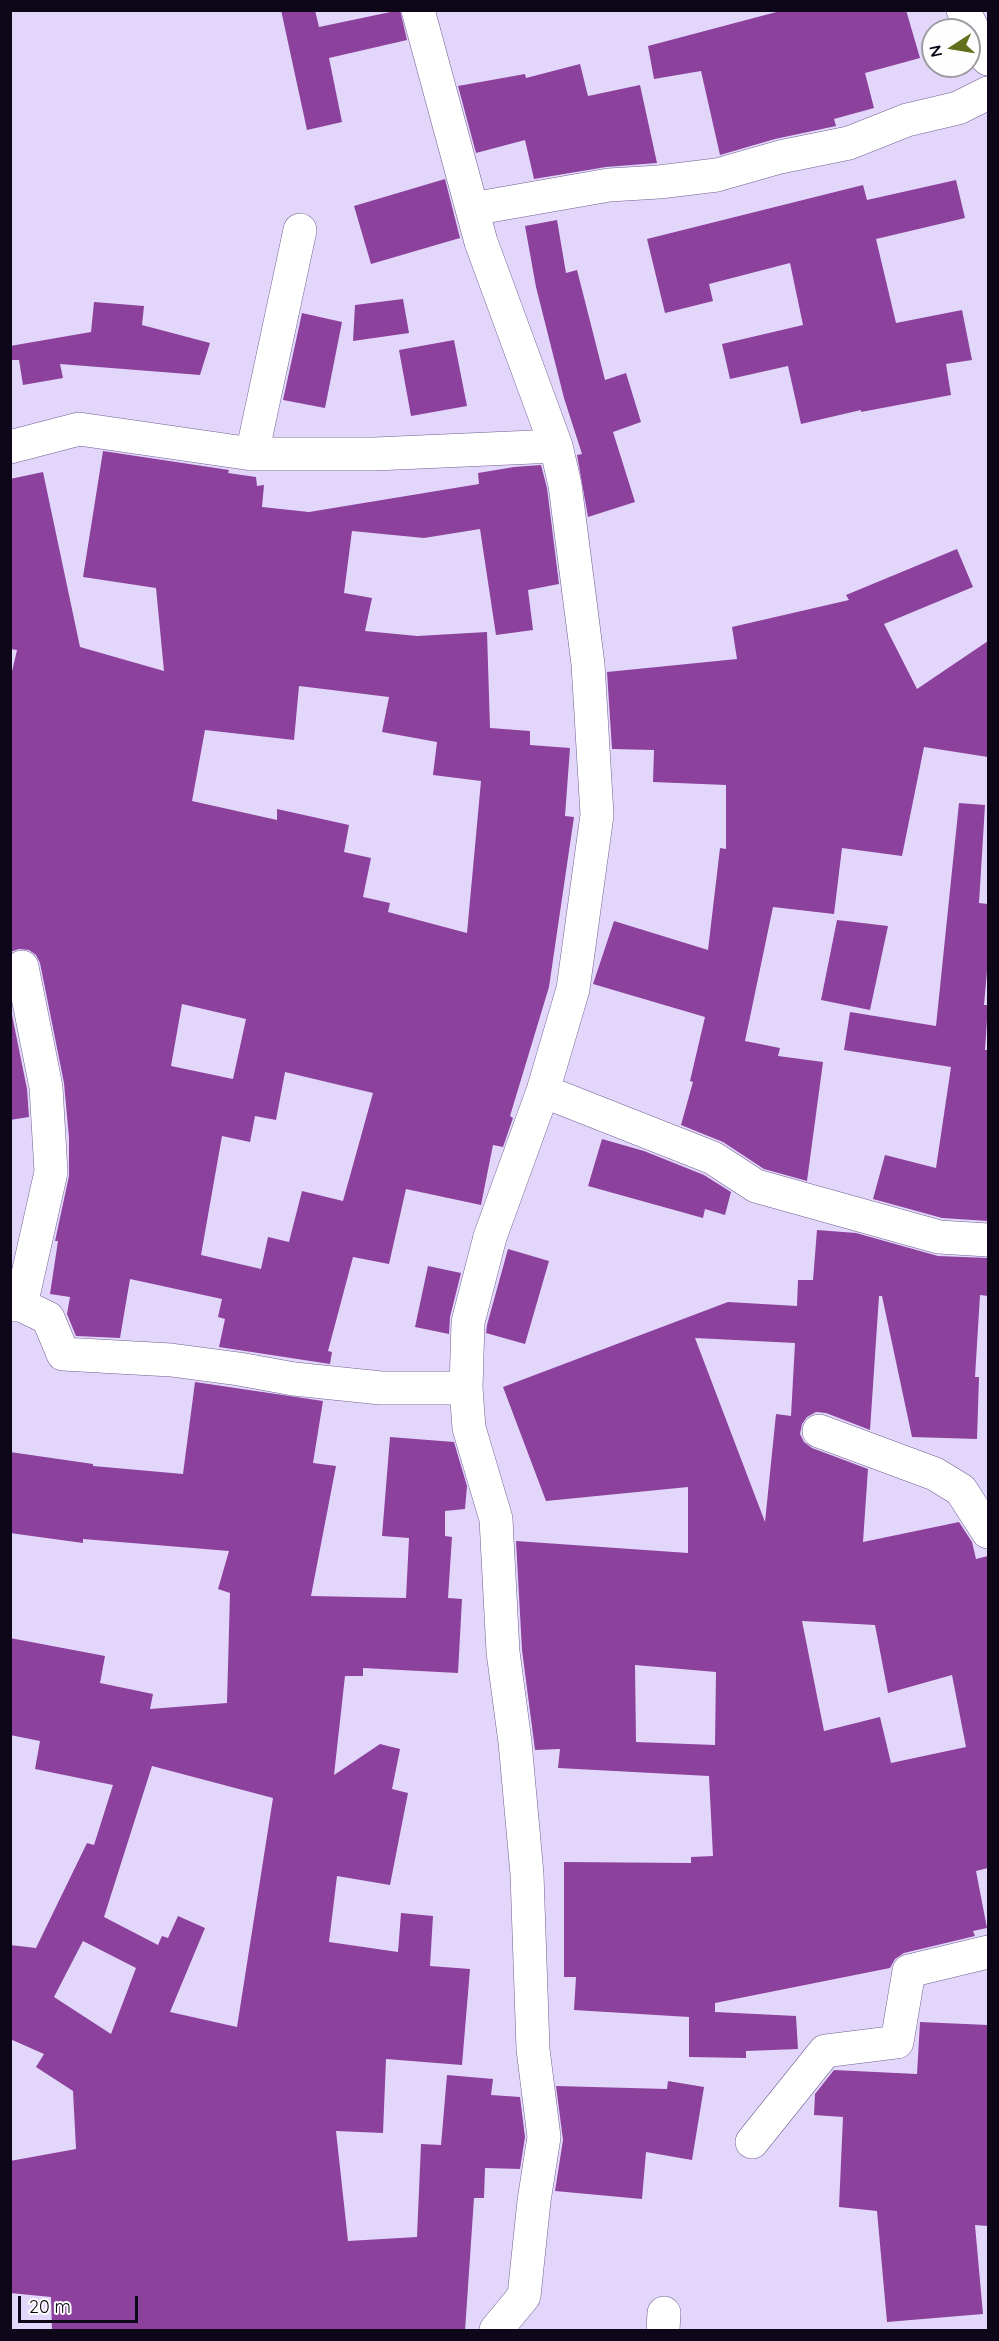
<!DOCTYPE html>
<html>
<head>
<meta charset="utf-8">
<style>
  body { margin:0 }
  #map { position:relative; width:999px; height:2341px; overflow:hidden; background:#e2d7fb; font-family:Quicksand,sans-serif }
  canvas { display:block }
  .frame { position:absolute; inset:0; border:12px solid #0e071a; pointer-events:none }
  .north { position:absolute; left:921px; top:18px; width:60px; height:60px; box-sizing:border-box; background:#fefefe; border:2px solid #9e9ba3; border-radius:50%; rotate:258deg; font-size:16px; font-weight:700; line-height:24px; text-align:center; color:#0e071a }
  .north::after { content:''; display:block; margin:auto; width:21px; height:27px; background:#60701d; clip-path:polygon(50% 0,100% 100%,50% 72%,0 100%) }
  .scale { position:absolute; left:18px; top:2296px; width:120px; height:27px; box-sizing:border-box; border:3px solid #0e071a; border-top:0; padding-left:8px; font-size:18px; line-height:21px; white-space:nowrap; color:#0e071a; -webkit-text-stroke:4px #fefefe; paint-order:stroke }
</style>
</head>
<body>
<div id="map">
<canvas width="999" height="2341"></canvas>
<div class="frame"></div>
<div class="north">N</div>
<div class="scale">20 m</div>
</div>
<script>
const ctx = document.querySelector('canvas').getContext('2d');
ctx.lineJoin = 'round';
function paint(path, color) {
  ctx.fillStyle = color;
  ctx.fill(path, 'evenodd');
}
function stroke(path, color, width, dash) {
  ctx.strokeStyle = color;
  ctx.lineWidth = width;
  ctx.lineCap = dash ? 'butt' : 'round';
  ctx.setLineDash(dash || []);
  ctx.stroke(path);
}
const building = new Path2D(`
  M281,10H315L319,27L400,10L407,40L329,58L342,122L307,130Z
  M784,10H906L920,58L865,73L874,108L834,119L836,126L775,139L720,155L701,71L654,79L648,46Z
  M580,64L588,96L640,85L657,163L606,167L534,179L525,140L476,153L458,86L525,74L526,78Z
  M445,179L460,238L371,264L354,206Z
  M956,180L965,218L876,239L896,323L962,310L972,360L946,364L951,395L861,412V410L801,424L788,366L730,379L722,344L803,325L790,263L709,284L713,301L665,313L647,239L863,185L867,200Z
  M557,220L566,273L577,270L605,380L626,373L641,422L613,432L635,502L588,517L577,455L582,454L564,398L536,287L525,226Z
  M403,299L409,333L353,341L355,305Z
  M94,302L144,306L142,325L210,343L200,375L60,364L63,378L23,385L19,360H10V346L91,332Z
  M302,313L342,322L325,408L283,400Z
  M454,340L467,406L411,416L399,350Z
  M103,451L229,470L228,473L256,477L257,486L264,485L262,507L309,512L479,484L478,473L514,467L541,465L547,488L559,584L528,590L533,630L496,635L480,529L424,538L352,531L344,593L372,598L365,631L417,636L487,632L490,728L530,731V745L570,748L565,816L574,817L549,987L510,1116L513,1118L503,1147L493,1145L481,1205L406,1189L389,1264L353,1257L328,1351L332,1352L330,1364L219,1347L225,1319L218,1317L222,1299L130,1279L120,1338L76,1336L67,1314L70,1297L50,1294L58,1241H55L69,1176V1138L64,1083L40,963L36,955L29,950L19,949L10,952V680L17,650L10,649V479L43,472L80,647L164,671L156,588L83,577ZM299,686L389,697L382,732L437,742L433,775L481,781L467,933L388,912L390,903L363,897L371,858L344,852L349,825L277,809V820L192,801L205,730L294,740ZM182,1004L246,1019L233,1079L171,1066ZM285,1072L373,1093L343,1201L302,1191L289,1242L268,1237L261,1269L201,1255L222,1136L250,1142L255,1116L276,1120Z
  M957,549L973,587L884,624L917,689L988,641V757L924,747L902,856L842,848L834,914L773,907L745,1041L780,1048L778,1056L823,1062L807,1181L764,1169L723,1142L681,1125L693,1082L690,1081L705,1017L593,984L614,921L708,950L720,848L726,849V785L653,782L654,750L612,749L607,672L737,659L732,627L849,600L846,595Z
  M959,803L985,805L979,903L988,904V960L984,1005H988L985,1050H988V1221L942,1218L873,1199L885,1155L936,1168L951,1067L844,1050L850,1012L936,1026Z
  M837,920L888,926L870,1010L821,1000Z
  M10,1005L27,1089L29,1117L10,1120Z
  M602,1139L644,1151L704,1175L731,1192L725,1215L705,1209L703,1218L588,1186Z
  M817,1230L856,1233L938,1256L988,1258V1296L980,1295L975,1377H979L977,1439L912,1437L882,1296H879L870,1430L826,1413L816,1412L807,1417L802,1424L800,1434L804,1442L812,1448L868,1469L863,1542L959,1522L972,1542L976,1559L988,1556V1868L976,1871L987,1928L973,1931L975,1936L904,1953L895,1959L890,1968L715,2003V2012L796,2016L798,2049L746,2051V2058L689,2057V2017L574,2010L576,1977H564V1862L691,1863V1857L713,1856L709,1776L558,1768L560,1749L535,1750L522,1650L516,1541L688,1553V1487L546,1501L503,1387L728,1302L797,1306L798,1280H813ZM695,1338L795,1343L791,1416L776,1414L765,1522ZM802,1621L875,1625L888,1693L952,1675L966,1747L891,1763L880,1717L824,1731ZM635,1665L716,1672L715,1745L636,1742Z
  M508,1249L549,1261L525,1344L486,1333L487,1325Z
  M428,1266L461,1273L450,1317L449,1334L415,1327Z
  M195,1382L323,1401L313,1463L336,1466L311,1596L406,1598L409,1538L382,1536L390,1437L454,1442L467,1486L465,1509L445,1511V1536L452,1537L448,1598L462,1599L458,1673L363,1668V1676H345L334,1775L380,1744L400,1749L392,1789L408,1793L390,1885L337,1876L329,1942L398,1952L401,1913L433,1916L430,1966L470,1969L462,2065L386,2059L383,2133L336,2131L348,2241L417,2237L421,2144L441,2145L447,2075L493,2079L491,2095L520,2097L525,2137L520,2169L485,2168L484,2198H474L465,2331H52L51,2297L10,2293V2161L76,2149L73,2091L36,2067L44,2054L10,2039V1945L36,1948L87,1843L94,1845L113,1785L35,1769L40,1741L10,1735V1638L105,1656L100,1683L153,1694L150,1709L227,1703L230,1593L218,1589L229,1551L83,1539V1543L10,1533V1452L93,1464V1466L183,1474ZM152,1766L273,1798L237,2027L170,2012L205,1928L178,1916L168,1938L162,1936L158,1945L104,1917ZM83,1941L136,1968L111,2034L54,1997Z
  M920,2022L988,2025V2226L975,2225L983,2314L887,2322L877,2211L839,2207L843,2117L814,2115L815,2094L834,2070L917,2074Z
  M668,2081L704,2087L692,2160L646,2152L642,2199L555,2191L563,2140L556,2086L667,2089Z`);
const minor = new Path2D(`
  M418,10L481,242L556,446L565,485L588,664L597,815L573,989L543,1091L713,1158L756,1186L939,1237L988,1240
  M963,10L988,59
  M472,209L609,185L659,182L717,175L780,157L849,143L907,120L958,108L988,93
  M10,447L79,429L252,454H375L556,446
  M252,454L300,230
  M10,1305H21L48,1318L63,1354L171,1360L239,1369L294,1379L381,1388H466
  M21,1305L51,1172L46,1087L22,967
  M819,1431L935,1474L961,1490L988,1532
  M752,2142L825,2051L897,2042L909,1971L988,1952
  M496,2330L524,2296L534,2201L544,2137L533,2049L527,1874L515,1742L503,1652L496,1519L469,1428L466,1388L468,1322L490,1237L543,1091
  M663,2330L664,2313`);
paint(building, '#8c419d');
stroke(minor, '#715e92', 34);
stroke(minor, '#fff', 33);
</script>
</body>
</html>
